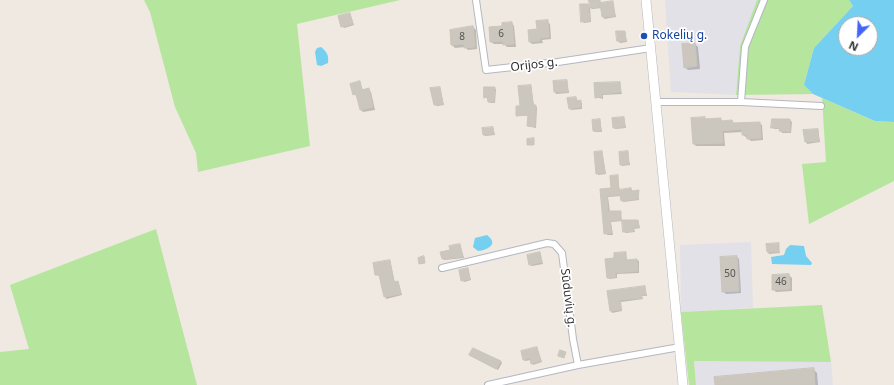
<!DOCTYPE html>
<html>
<head>
<meta charset="utf-8">
<style>
  body { margin:0 }
  #map { position:relative; width:894px; height:385px; overflow:hidden; background:#efe9e1; font-family:"Noto Sans",sans-serif }
  canvas { display:block }
  .north { position:absolute; left:838px; top:16px; width:40px; height:40px; box-sizing:border-box; background:#fff; border:1px solid #ababab; border-radius:50%; rotate:204deg; font-size:11px; font-weight:700; line-height:16px; text-align:center; color:#2e2e2e }
  .north::after { content:''; display:block; margin:auto; width:14px; height:18px; background:#4264fb; clip-path:polygon(50% 0,100% 100%,50% 72%,0 100%) }
</style>
</head>
<body>
<div id="map">
<canvas width="894" height="385"></canvas>
<div class="north">N</div>
</div>
<script>
const ctx = document.querySelector('canvas').getContext('2d');
ctx.lineJoin = 'round';
function paint(path, color) {
  ctx.fillStyle = color;
  ctx.fill(path, 'evenodd');
}
function stroke(path, color, width, dash) {
  ctx.strokeStyle = color;
  ctx.lineWidth = width;
  ctx.lineCap = dash ? 'butt' : 'round';
  ctx.setLineDash(dash || []);
  ctx.stroke(path);
}
function drawText(font, color, halo, rows, align = 'center') {
  ctx.font = font + ' "Noto Sans",sans-serif';
  ctx.lineWidth = 3.5;
  ctx.setLineDash([]);
  ctx.textBaseline = 'middle';
  ctx.strokeStyle = halo;
  ctx.fillStyle = color;
  for (const [text, x, y, turn = 0] of rows) {
    ctx.save();
    ctx.translate(x, y);
    ctx.rotate((+turn || 0) * Math.PI / 180);
    ctx.textAlign = isNaN(turn) ? turn : align;
    if (halo) ctx.strokeText(text, 0, 0);
    ctx.fillText(text, 0, 0);
    ctx.restore();
  }
}
const industrial = new Path2D(`
  M665,0H757L740,46L736,95L671,92Z
  M751,242L753,308L681,312L680,245Z
  M694,361L831,362L833,385H696Z`);
const green = new Path2D(`
  M144,0H400L297,24L310,146L198,172L196,153L175,107L150,12Z
  M757,0H849L853,6L814,48L804,85L813,94L736,95L740,46Z
  M822,98L875,121L894,122V181L809,224L802,164L826,162Z
  M156,229L197,385H0V352L29,349L10,285Z
  M822,305L831,362L694,361L696,385H689L681,312Z`);
const water = new Path2D(`
  M849,0H894V122L875,121L813,94L804,85L814,48L853,6ZM846,24H870V48H846Z
  M321,47C327,52 329,55 328,63L321,66L317,65L315,52L317,48Z
  M487,235C499,244 488,250 478,251L473,247L475,238Z
  M790,245L804,246L806,256L812,263L811,265L772,264L771,257L784,255L786,249Z`);
const shadow = new Path2D(`
  M590,0H600L601,4L613,3L616,17L604,19L602,8L592,9L590,7L591,22L584,23L582,21L588,5L591,8Z
  M350,14L354,25L344,28L342,26Z
  M547,21L550,24L551,39L542,40L543,43L532,44L530,42Z
  M512,23L514,26L516,47H507L504,44H494L491,42L503,27Z
  M473,27L476,30L477,49L468,50L465,47L455,48L452,45L451,31Z
  M625,32L627,42L620,43L618,41Z
  M695,44L698,47L700,69L688,70L685,67L683,45Z
  M567,81L569,93L556,94L555,92Z
  M360,83L363,90L368,89L371,92L375,110L363,112L361,110L358,97L354,94Z
  M619,83L622,94L603,95V99L596,97Z
  M531,86L534,106L537,107L536,128L528,126L529,116L517,115Z
  M440,88L444,105L437,106L435,105Z
  M494,88L496,89L495,103H490L489,99L485,97Z
  M576,98L578,101L582,103V109L571,110L570,108Z
  M624,118L626,128L615,129L614,127Z
  M720,119L723,122L732,121L735,124L759,123L762,125L763,140L751,141L743,135V132L724,133L725,146H696L694,144Z
  M600,120L602,132H595L594,131Z
  M773,120H790L792,122L791,133H782L780,129H774Z
  M493,128L495,135L485,136L484,134Z
  M818,130L820,142L807,144L804,131Z
  M602,152L606,174L598,175L597,173Z
  M627,152L630,165L622,166L621,164Z
  M617,176L620,191L631,189L633,192L638,191L639,200L623,202L621,196L608,197L610,212H620L622,221L611,222L613,235H607L601,190L612,189Z
  M638,221L640,228L634,229L635,232L626,233L624,232Z
  M460,245L464,258L444,260L443,258Z
  M778,245L780,253L769,254L768,252Z
  M540,253L543,264L532,266L530,265Z
  M626,253L627,261L637,260L639,261V273L617,274V278L609,279L608,277L616,259Z
  M737,257L739,259L741,293L726,294L723,291Z
  M390,261L395,283L399,284L402,295L386,299L380,276L376,275Z
  M468,269L471,280L464,282L462,280Z
  M789,275L792,278V291L776,292L773,289Z
  M645,287L647,296H642L643,299L621,302L622,311L612,313L611,311L608,292Z
  M537,348L542,362L533,365L531,360L525,361L524,360Z
  M470,355L501,361L502,363L498,370Z
  M813,369L817,373L818,385H716Z`);
const building = new Path2D(`
  M589,0H600V7L590,8Z
  M613,1L615,16L602,17L600,3Z
  M580,4H588L590,21L581,22Z
  M350,13L353,24L341,27L338,16Z
  M548,20L549,37L540,38V41L529,42L528,30L537,29L536,21Z
  M512,22L514,44L503,45V41L490,42L489,27L502,26V23Z
  M473,26L475,47L464,48V44L451,45L450,30Z
  M616,31H625L626,41H617Z
  M695,43L697,66L684,68L682,44Z
  M567,80L568,92H554L553,81Z
  M360,81L362,90L369,88L373,107L360,110L356,94L353,95L350,84Z
  M620,82L621,92L602,94V97L595,98L594,83Z
  M531,85L533,105H536L535,127L527,126L528,115L516,116V106H520L518,86Z
  M440,87L443,104L434,105L430,88Z
  M484,87H495L494,102H488L487,97L484,98Z
  M576,97L577,101L581,100V107L569,109L567,98Z
  M624,117L625,127L613,128L612,118Z
  M705,117V119L721,118V121L732,120L733,123L760,122L761,138L747,139V135H742V129L722,131L723,143L693,144L691,118Z
  M600,119L601,131H593L592,120Z
  M772,119H790V132L779,131L780,128H771Z
  M493,127L494,134L483,135L482,128Z
  M818,129L819,141L805,142L803,130Z
  M534,138V145H527V139Z
  M602,151L605,173L596,174L594,152Z
  M628,151L629,164L620,165L619,152Z
  M618,175L619,195L607,196L608,211H621V220L610,221L612,233L604,234L600,189L611,188L610,176Z
  M631,188L632,191L639,190L638,199L621,201L619,190Z
  M622,220H638L639,227L633,228L634,231L623,232Z
  M779,243V252H767L766,244Z
  M460,244L463,257L442,259L440,252L450,250L449,246Z
  M540,252L542,262L529,265L527,255Z
  M626,252V260L637,259L638,271L615,273L616,277L607,278L605,259L614,258V253Z
  M424,256L425,263L419,264L418,258Z
  M737,256L739,291L722,292L720,257Z
  M390,260L394,282L398,281L401,294L384,297L379,275H375L373,263Z
  M468,268L470,279L461,281L459,270Z
  M789,274L790,289L772,290V275Z
  M645,286L646,295H641L642,298L620,300L621,310L610,311L607,291Z
  M537,347L541,361L531,364L530,358L523,360L521,351Z
  M473,348L501,361L496,369L469,355Z
  M560,350L566,352L564,358L558,356Z
  M814,368L815,385H715L714,377Z`);
const street = new Path2D(`
  M476,0L486,70L558,62L651,48
  M657,102H741L821,106
  M741,102L745,47L764,0
  M442,268L547,243L554,244L562,253L573,339L578,365
  M488,385L578,365L680,347`);
const secondary = new Path2D(`
  M646,0L683,385`);
const markers = [
  [644,36,4,"#1a4fb4"]
];
const numberNames = [
  ["6",501,34],
  ["8",462,37],
  ["50",730,274],
  ["46",781,282]
];
const transitNames = [
  ["Rokelių g.",652,36]
];
const streetNames = [
  ["Orijos g.",534,65,-7],
  ["Sūduvių g.",568,298,83]
];
paint(industrial, '#e3e1e8');
paint(green, '#b6e59e');
paint(water, '#75cff0');
paint(shadow, '#0003');
paint(building, '#cbc7bf');
stroke(building, '#cbc5ba', 1);
stroke(street, '#b4b7c1', 8);
stroke(secondary, '#b4b7c1', 10);
stroke(street, '#fff', 6);
stroke(secondary, '#fff', 9);
for (const [x, y, r, color] of markers) {
  const dot = new Path2D();
  dot.arc(x, y, r, 0, 2 * Math.PI);
  ctx.fillStyle = color;
  ctx.fill(dot);
  stroke(dot, '#fff', 1.5);
}
drawText('10px', '#555452', null, numberNames);
drawText('12px', '#164399', '#fff', transitNames, 'left');
drawText('12px', '#2e2e2e', '#fff', streetNames);
</script>
</body>
</html>
